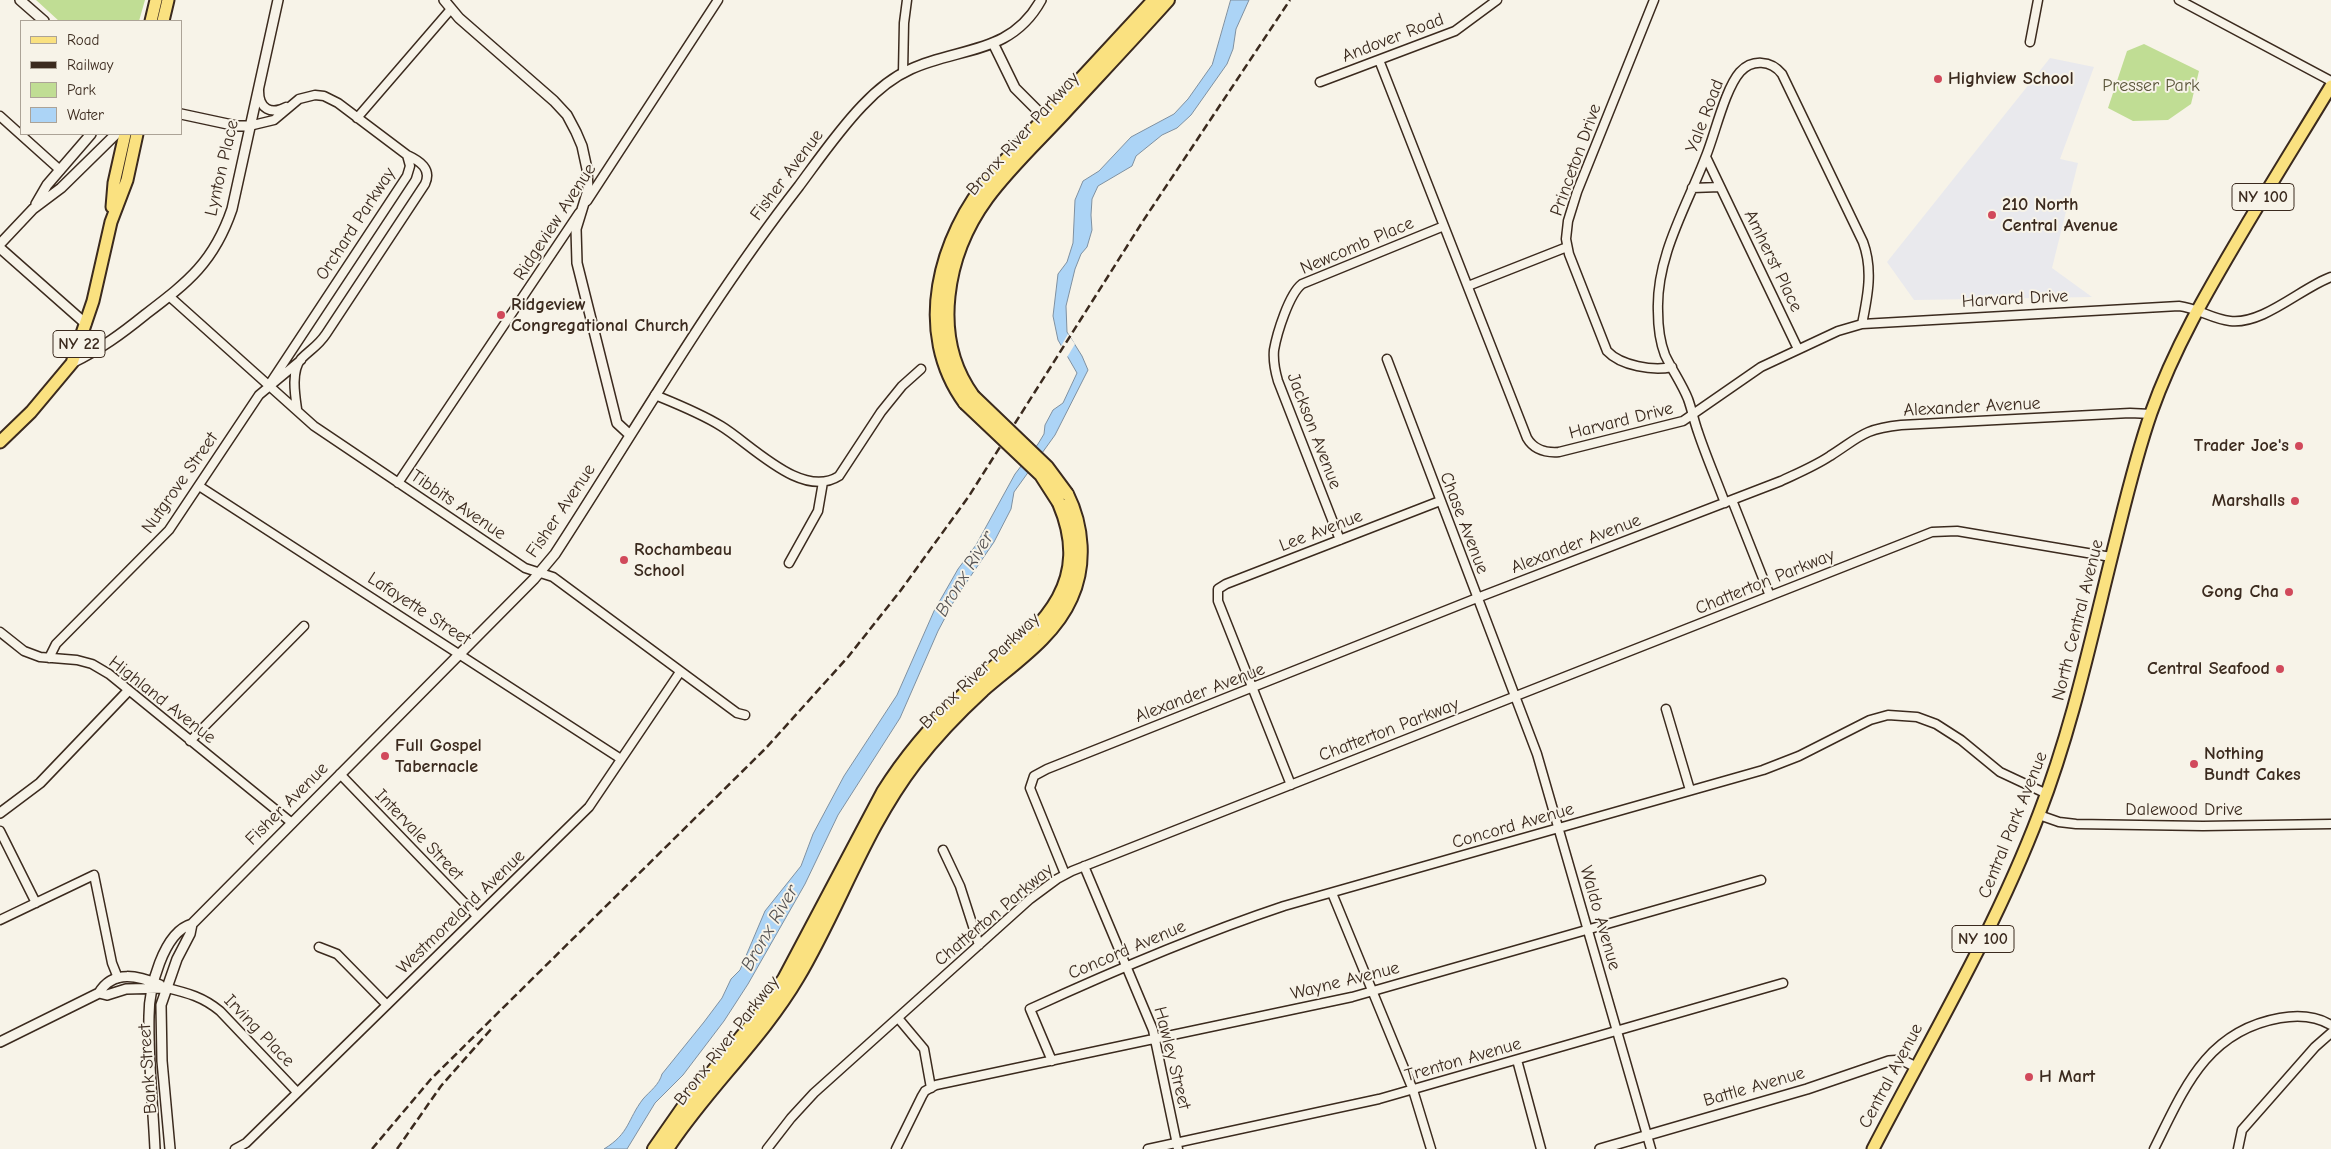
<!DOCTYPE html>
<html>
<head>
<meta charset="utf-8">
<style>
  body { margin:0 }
  #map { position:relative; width:2331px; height:1149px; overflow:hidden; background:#f7f3e8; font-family:"Comic Neue",sans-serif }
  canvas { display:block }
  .legend { position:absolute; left:20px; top:20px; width:162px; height:115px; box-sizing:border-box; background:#f7f3e8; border:1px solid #aca397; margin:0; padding:6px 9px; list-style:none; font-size:15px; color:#3b2a1e }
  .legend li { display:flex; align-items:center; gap:10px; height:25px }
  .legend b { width:25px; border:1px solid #aca397 }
</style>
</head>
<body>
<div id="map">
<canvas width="2331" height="1149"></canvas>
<ul class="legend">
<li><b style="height:6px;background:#fae180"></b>Road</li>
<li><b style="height:6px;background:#3b2a1e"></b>Railway</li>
<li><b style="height:14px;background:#c0dd94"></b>Park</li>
<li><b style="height:14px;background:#acd4f6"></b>Water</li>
</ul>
</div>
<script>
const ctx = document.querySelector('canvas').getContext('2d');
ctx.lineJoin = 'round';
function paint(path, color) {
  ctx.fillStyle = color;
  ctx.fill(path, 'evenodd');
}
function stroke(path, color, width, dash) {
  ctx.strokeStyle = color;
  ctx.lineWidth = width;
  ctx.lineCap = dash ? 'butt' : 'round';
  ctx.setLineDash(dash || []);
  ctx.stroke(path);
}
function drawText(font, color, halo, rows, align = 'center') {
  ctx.font = font + ' "Comic Neue",sans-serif';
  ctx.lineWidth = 4;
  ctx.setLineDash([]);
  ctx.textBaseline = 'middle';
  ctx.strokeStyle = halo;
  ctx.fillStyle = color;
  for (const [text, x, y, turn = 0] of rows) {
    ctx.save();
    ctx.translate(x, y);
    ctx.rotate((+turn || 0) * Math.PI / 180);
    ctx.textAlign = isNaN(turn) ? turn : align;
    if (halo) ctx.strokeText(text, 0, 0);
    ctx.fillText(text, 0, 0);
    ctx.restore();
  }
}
const built = new Path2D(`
  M2050,58L2094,67L2060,159L2078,163L2052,268L2092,297L1914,300L1887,262Z`);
const green = new Path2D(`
  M36,0H145L139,21H59Z
  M2144,44L2199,71L2191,104L2168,120L2133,121L2108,108L2127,51Z`);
const water = new Path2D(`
  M1231,0H1249L1236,29L1233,49L1227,64L1191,115L1177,128L1162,135L1136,156L1132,166L1098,186L1092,199L1091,215L1092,230L1087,247L1081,254L1075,269L1066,306L1067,332L1082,356L1088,370L1055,435L1014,492L1011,509L994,542L955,599L938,631L900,718L838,815L805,884L748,984L724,1021L683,1075L655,1103L627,1149H604C630,1133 627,1120 643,1099C650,1091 659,1085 662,1074L704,1022L722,998L731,979L740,970L765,911L801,866L813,834L844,776L897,695L934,611L958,569L976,545L1015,474L1038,444L1044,434L1045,425L1053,410L1063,403L1077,373L1058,340L1053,316L1058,274L1067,262L1073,243L1075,200L1083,181L1099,171L1131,137L1174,114L1188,99L1212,65Z`);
const pier = new Path2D(`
  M1068,334L1075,344L1066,359L1060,348Z`);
const minor = new Path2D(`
  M1654,0L1577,192L1568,221L1566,239L1569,254L1607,351C1621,366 1653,371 1672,367
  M2179,0L2331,81
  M2030,42L2038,0
  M1379,60L1527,438C1534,450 1545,453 1559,452L1683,421L1761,367L1838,331L1862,324L2179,306C2197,308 2212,319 2230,321C2263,325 2301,288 2331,277
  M903,73L904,23L907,0
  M1320,82L1455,31L1497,0
  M259,91C259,109 271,115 286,107
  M0,116L60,170
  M357,118L451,9
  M249,126L274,120L299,99L315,95L324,96L338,103L407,155C420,161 432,169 425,184L326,334C318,346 311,349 301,359C291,371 295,395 297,409
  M1706,157L1798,349
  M1692,188L1720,187
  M587,201L718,0
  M1468,286L1567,247
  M169,296L314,426L525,568L553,577L737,713L745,715
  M1387,359L1537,754L1651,1149
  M271,382L407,176L410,166L407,155
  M655,395C677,404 700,413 721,426C751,444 802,500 839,476L881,412L902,386L921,369
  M398,483L579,213
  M199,486L621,759
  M1732,500L1770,596
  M1725,503C1716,479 1706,456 1698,432C1694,421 1692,410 1688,399C1682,384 1672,370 1665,355C1660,342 1658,325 1658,311C1656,256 1687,206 1706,156C1715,134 1725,89 1740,72C1752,59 1771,60 1782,74L1863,242C1873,269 1868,295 1862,324
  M1340,540L1278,381C1275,371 1273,361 1274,350C1277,333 1289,294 1302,284L1444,226
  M789,563L818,511L823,482
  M0,632L24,651L40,657L77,660L92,664L109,674L292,823
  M49,658L56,644L169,530L259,395L301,360
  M1666,709L1690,790
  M190,741L304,626
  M340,774L477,916
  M1291,785L1218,601V589L1226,584L1440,501
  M2039,815L2059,822L2076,824L2203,826L2331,824
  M0,831L36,903
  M943,850L960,886L979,945
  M1084,866L1153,1030L1178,1149
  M1065,874L1030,788L1034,776L1047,769L1477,598L1781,481C1798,473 1815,466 1830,456C1860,437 1863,429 1901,425L2130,413L2151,414
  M1332,893L1413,1090L1431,1149
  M0,920L94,875L112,963L118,978
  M319,947L337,954L387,1005
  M167,988C188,993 203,997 220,1011L297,1092
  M898,1018L924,1049L931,1088
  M1517,1060L1541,1149
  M1052,1061L1030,1009C1113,971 1197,935 1284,906L1763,770L1799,756L1870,720L1888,715L1917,717L1936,724L1961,740L2000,772L2047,794
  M235,1149L246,1143L589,807L680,672
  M767,1149L791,1118L814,1093L1030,899L1057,879L1072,871L1932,532L1957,531L2111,557
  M896,1149L922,1096L925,1091L936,1085L1352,997L1761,880
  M1148,1149L1379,1099L1783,983
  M2154,1149C2184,1089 2206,1031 2280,1018C2297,1015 2316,1016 2331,1025
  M2238,1149L2242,1130L2315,1047L2331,1033`);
const tertiary = new Path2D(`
  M20,0L44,21
  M444,0L459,18L554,101L567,115L576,132L582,146L587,169L588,190L576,229L577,263L617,423L630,435
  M993,43L1015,88L1045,118
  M181,114L237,126H249
  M36,204L47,185L91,134
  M0,244L33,209L61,188L116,134
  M0,248L86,324
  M72,363C102,348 120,335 146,314C188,282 214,262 232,209L278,0
  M0,813L40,783L128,691
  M99,993C113,969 139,976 160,985
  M0,1042L99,993L107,995L126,989L167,988
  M155,1149C153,1105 148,1060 149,1016C149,989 163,932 192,924
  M170,1149L162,1061L161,1005L177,959L190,934L192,924L534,579L555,554C635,431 708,303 799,186C819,159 839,130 862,106C876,91 893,77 911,69C958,47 1011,55 1041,0
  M1600,1149L1807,1089L1889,1061L1902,1060L1916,1067`);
const primary = new Path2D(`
  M151,21L156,0
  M163,21L168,0
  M112,207L114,183L125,134
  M0,442L31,412L72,363L93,301L111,222L127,180L137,134
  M1873,1149C1930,1039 1995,930 2039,814C2073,726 2092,634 2115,543C2126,499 2136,456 2151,413C2174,348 2208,290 2243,231C2272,182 2302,134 2331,86`);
const trunk = new Path2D(`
  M973,396C930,337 946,254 987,198C1009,168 1038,141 1063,114C1098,76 1134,38 1168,0
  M965,403C913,332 939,237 992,175L1154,0
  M654,1149L684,1106L757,1018L784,979L883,792C906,755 934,723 965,693C1024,637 1099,597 1059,503
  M667,1149C706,1089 761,1040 798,977C839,908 865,828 915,763C935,737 958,713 983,690C1014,663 1054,637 1071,598C1086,565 1083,526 1067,494`);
const rail = new Path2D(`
  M372,1149L431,1079L766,748L848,657L901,590L969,496L1143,221L1290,0
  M397,1149L441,1086L493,1027`);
const trunkBridge = new Path2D(`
  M973,396L1047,467L1067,494
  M965,403L1041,475L1059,503`);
const markers = [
  [1938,79,5,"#d1495b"],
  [1992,215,5,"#d1495b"],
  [501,315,5,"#d1495b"],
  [2299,446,5,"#d1495b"],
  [2295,501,5,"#d1495b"],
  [624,560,5,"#d1495b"],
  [2289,592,5,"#d1495b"],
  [2280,669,5,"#d1495b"],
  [385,756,5,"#d1495b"],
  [2194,764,5,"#d1495b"],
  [2029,1077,5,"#d1495b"]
];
const shields = [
  [2263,197,62],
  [79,344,52],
  [1983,939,62]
];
const shieldNames = [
  ["NY 100",2263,197],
  ["NY 22",79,344],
  ["NY 100",1983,939]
];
const streetNames = [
  ["Andover Road",1393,38,-21],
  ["Yale Road",1705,116,-69],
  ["Bronx River Parkway",1023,134,-48],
  ["Princeton Drive",1576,160,-70],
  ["Lynton Place",222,168,-77],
  ["Fisher Avenue",787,175,-53],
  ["Ridgeview Avenue",555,222,-57],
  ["Orchard Parkway",356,224,-57],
  ["Newcomb Place",1357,246,-23],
  ["Amherst Place",1773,261,64],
  ["Harvard Drive",2015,299,-3],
  ["Alexander Avenue",1972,407,-3],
  ["Harvard Drive",1621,421,-14],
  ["Jackson Avenue",1314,431,69],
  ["Nutgrove Street",180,483,-55],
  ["Tibbits Avenue",458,505,34],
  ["Fisher Avenue",561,511,-56],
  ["Chase Avenue",1464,523,69],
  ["Lee Avenue",1321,531,-21],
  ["Alexander Avenue",1576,544,-21],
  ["Chatterton Parkway",1765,582,-22],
  ["Lafayette Street",419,609,33],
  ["North Central Avenue",2078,620,-76],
  ["Bronx River Parkway",980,671,-44],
  ["Alexander Avenue",1200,693,-21],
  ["Highland Avenue",162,700,38],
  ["Chatterton Parkway",1389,730,-21],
  ["Fisher Avenue",287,804,-45],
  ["Dalewood Drive",2184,810],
  ["Central Park Avenue",2013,825,-68],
  ["Concord Avenue",1513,826,-16],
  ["Intervale Street",419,835,46],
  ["Westmoreland Avenue",461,912,-44],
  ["Chatterton Parkway",994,915,-40],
  ["Waldo Avenue",1600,918,74],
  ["Concord Avenue",1127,950,-23],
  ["Wayne Avenue",1345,981,-14],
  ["Irving Place",259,1031,46],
  ["Bronx River Parkway",727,1041,-52],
  ["Hawley Street",1172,1058,76],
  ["Trenton Avenue",1463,1060,-16],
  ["Bank Street",148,1069,-94],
  ["Central Avenue",1891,1076,-62],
  ["Battle Avenue",1754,1087,-16]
];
const poiNames = [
  ["Highview School",1948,79],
  ["210 North",2002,205],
  ["Central Avenue",2002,226],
  ["Ridgeview",511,305],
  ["Congregational Church",511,326],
  ["Trader Joe's",2289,446,"right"],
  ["Marshalls",2285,501,"right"],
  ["Rochambeau",634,550],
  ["School",634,571],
  ["Gong Cha",2279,592,"right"],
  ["Central Seafood",2270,669,"right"],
  ["Full Gospel",395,746],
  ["Tabernacle",395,767],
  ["Nothing",2204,754],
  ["Bundt Cakes",2204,775],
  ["H Mart",2039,1077]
];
const parkNames = [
  ["Presser Park",2151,86]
];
const waterNames = [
  ["Bronx River",965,574,-59],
  ["Bronx River",770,928,-60]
];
paint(built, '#e9e9ed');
paint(green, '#c0dd94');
paint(water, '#acd4f6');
stroke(water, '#7f90a0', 1);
paint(pier, '#f7f3e8');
stroke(minor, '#3b2a1e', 11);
stroke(tertiary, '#3b2a1e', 12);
stroke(primary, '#3b2a1e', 15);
stroke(trunk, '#3b2a1e', 16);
stroke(minor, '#f7f3e8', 8);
stroke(tertiary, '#f7f3e8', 9);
stroke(primary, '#fae180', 11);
stroke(trunk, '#fae180', 12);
stroke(rail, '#3b2a1e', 2.5, [8, 4]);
stroke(trunkBridge, '#3b2a1e', 16, []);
stroke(trunkBridge, '#fae180', 12);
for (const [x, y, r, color] of markers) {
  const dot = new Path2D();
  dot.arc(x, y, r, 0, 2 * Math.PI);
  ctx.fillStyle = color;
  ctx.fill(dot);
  stroke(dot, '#f7f3e8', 2);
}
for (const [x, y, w] of shields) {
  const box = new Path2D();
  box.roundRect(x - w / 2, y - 13.5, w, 27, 4);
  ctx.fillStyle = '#f7f3e8';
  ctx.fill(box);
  stroke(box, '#3b2a1e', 1);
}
drawText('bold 16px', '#3b2a1e', null, shieldNames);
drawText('18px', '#3b2a1e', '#f7f3e8', streetNames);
drawText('bold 18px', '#3b2a1e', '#f7f3e8', poiNames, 'left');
drawText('18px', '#5c573c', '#f7f3e8', parkNames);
drawText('italic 19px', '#575454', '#f7f3e8', waterNames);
</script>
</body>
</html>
